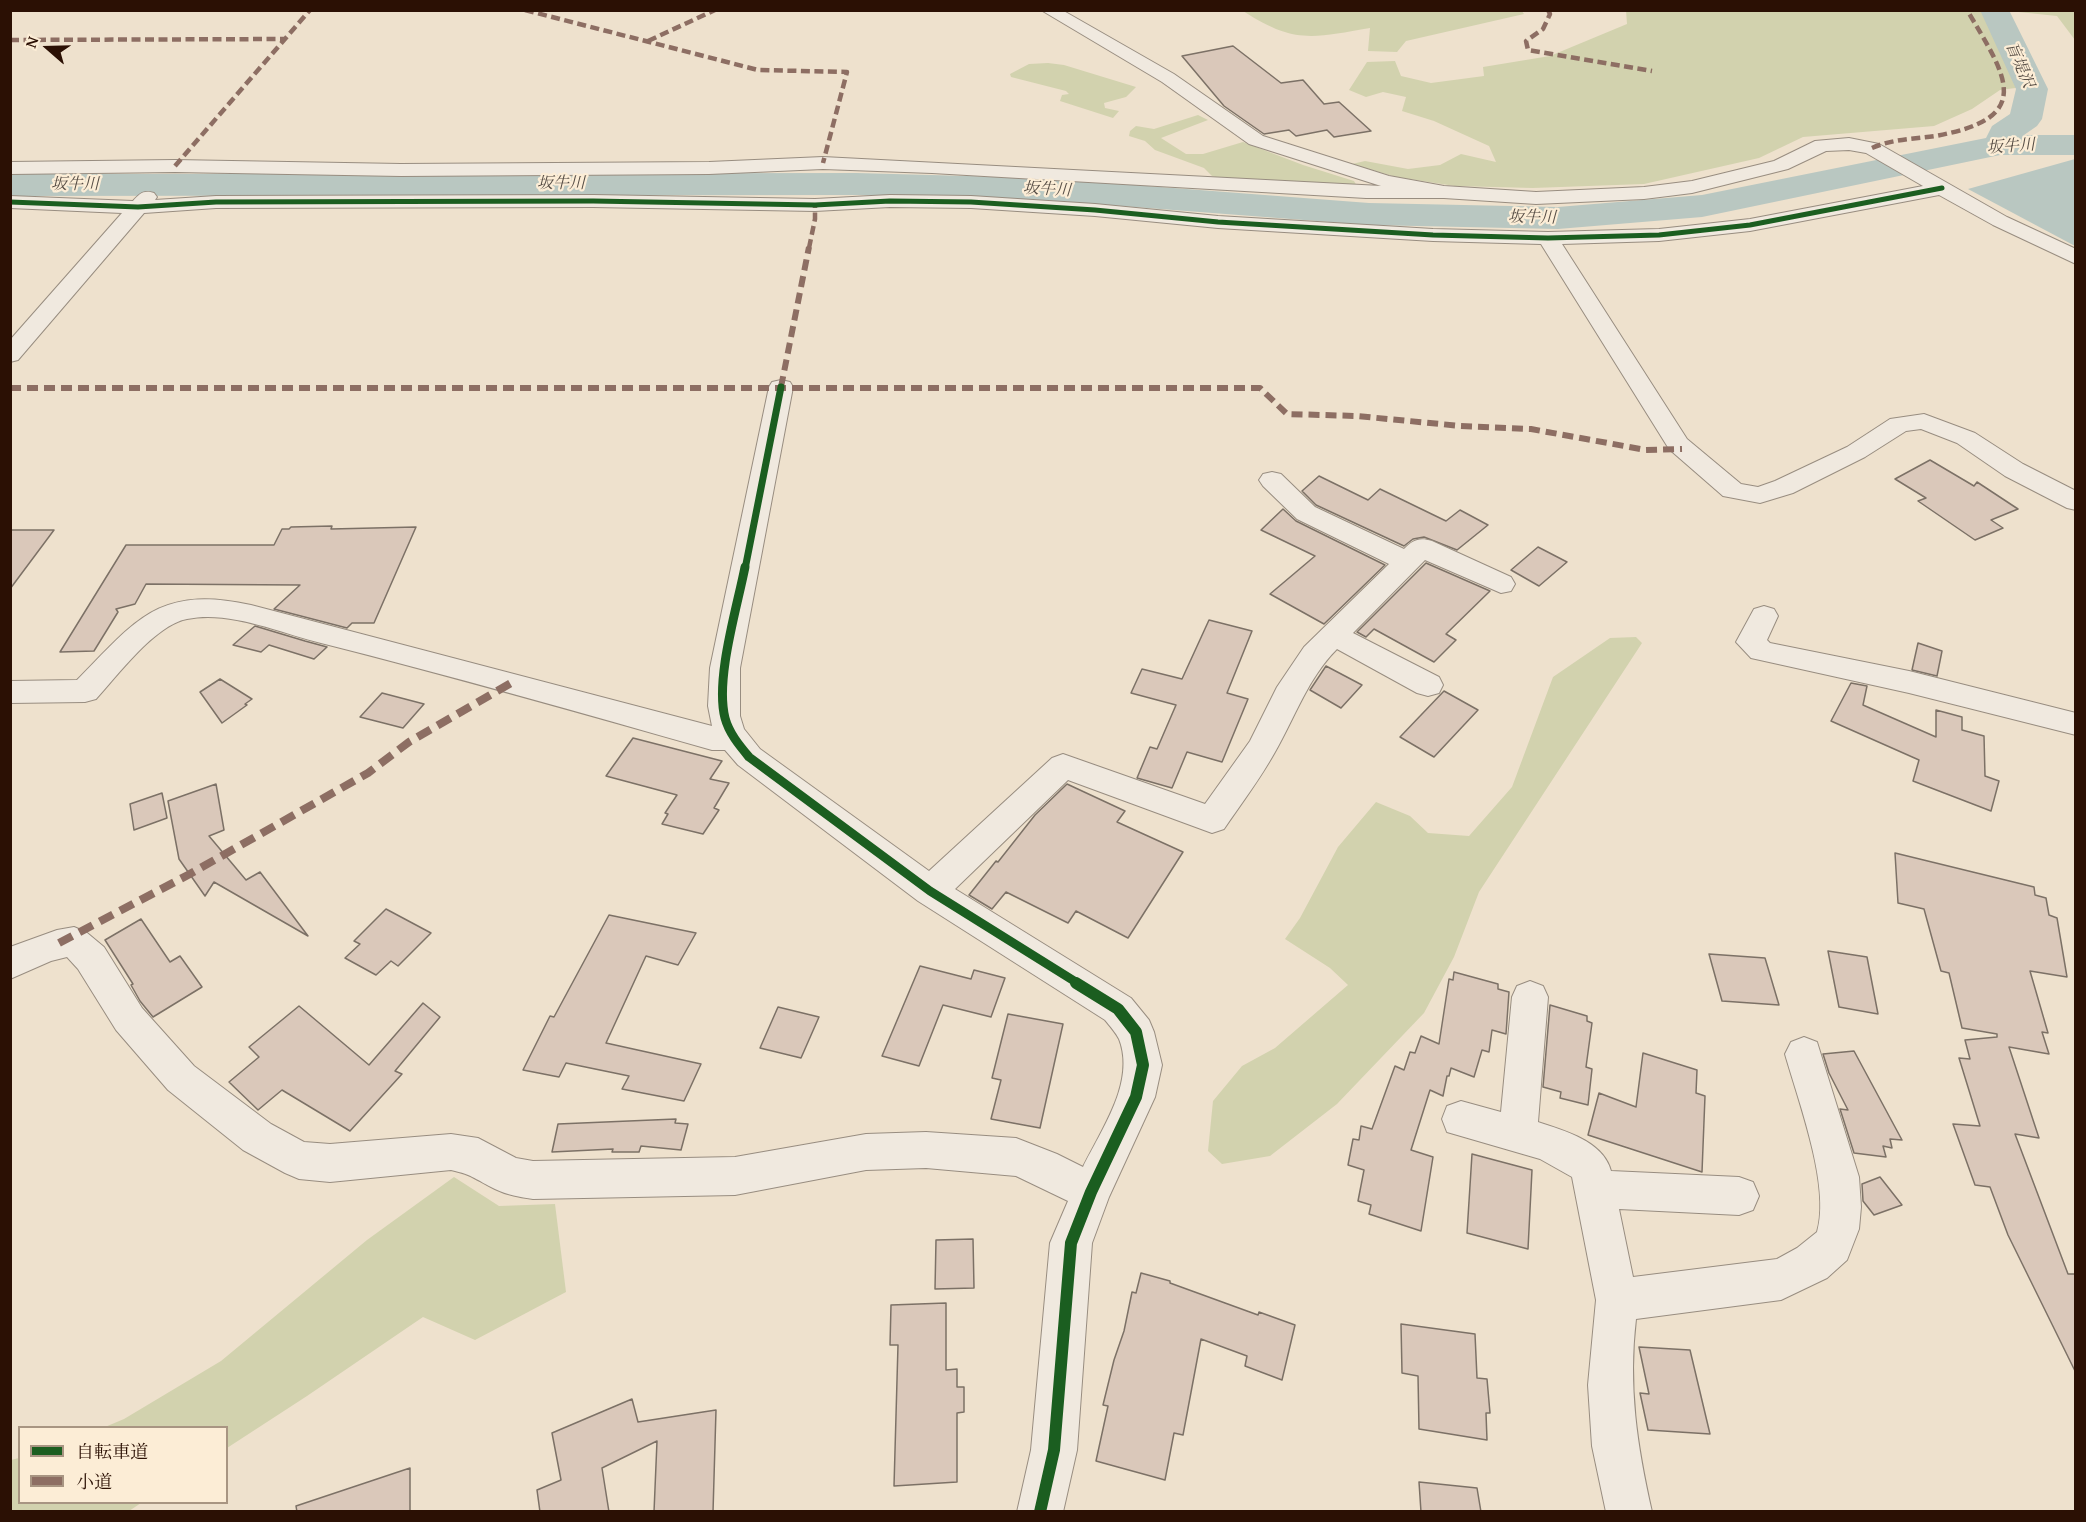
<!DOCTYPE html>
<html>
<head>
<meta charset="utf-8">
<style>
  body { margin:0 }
  #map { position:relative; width:2086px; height:1522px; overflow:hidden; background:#eee1cd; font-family:"Gentium Book Plus","Noto Serif JP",serif }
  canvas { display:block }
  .frame { position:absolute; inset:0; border:12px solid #2b1004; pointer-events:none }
  .legend { position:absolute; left:18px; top:1426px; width:210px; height:78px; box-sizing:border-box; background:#fcedd6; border:2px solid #a89582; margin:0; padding:8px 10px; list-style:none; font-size:18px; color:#2b1004 }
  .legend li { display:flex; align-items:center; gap:12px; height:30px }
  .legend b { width:30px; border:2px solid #a89582 }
  .north { position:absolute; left:18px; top:18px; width:60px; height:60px; -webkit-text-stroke:4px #fcedd6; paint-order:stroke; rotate:290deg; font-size:16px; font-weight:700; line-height:24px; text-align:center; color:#2b1004 }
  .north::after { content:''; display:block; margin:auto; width:21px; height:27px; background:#2b1004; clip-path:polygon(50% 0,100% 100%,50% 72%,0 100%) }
</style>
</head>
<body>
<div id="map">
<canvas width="2086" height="1522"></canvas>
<div class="frame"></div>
<ul class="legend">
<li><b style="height:8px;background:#1b5e20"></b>自転車道</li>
<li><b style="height:8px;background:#8d6e63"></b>小道</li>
</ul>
<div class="north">N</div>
</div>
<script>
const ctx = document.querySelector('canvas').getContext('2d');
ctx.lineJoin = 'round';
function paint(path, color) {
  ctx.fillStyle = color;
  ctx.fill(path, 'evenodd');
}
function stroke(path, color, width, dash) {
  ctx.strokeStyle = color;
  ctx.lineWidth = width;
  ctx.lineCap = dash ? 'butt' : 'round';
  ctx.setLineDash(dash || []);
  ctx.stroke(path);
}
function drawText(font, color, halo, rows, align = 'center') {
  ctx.font = font + ' "Gentium Book Plus","Noto Serif JP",serif';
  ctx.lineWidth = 4.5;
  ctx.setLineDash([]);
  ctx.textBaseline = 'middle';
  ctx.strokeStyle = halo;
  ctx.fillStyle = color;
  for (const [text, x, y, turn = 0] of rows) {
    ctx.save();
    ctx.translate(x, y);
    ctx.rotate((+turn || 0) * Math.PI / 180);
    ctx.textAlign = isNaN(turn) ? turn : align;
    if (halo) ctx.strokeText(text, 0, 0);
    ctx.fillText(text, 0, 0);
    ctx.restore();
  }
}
const green = new Path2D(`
  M1521,10L1524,14L1406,41L1397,52L1368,51L1370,28C1312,38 1294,44 1243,11Z
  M1626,10L1987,11L2023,87L2000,90L1972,109L1934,126L1803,137L1759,158L1644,184L1533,188L1455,186L1396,177L1352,164L1365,161L1408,169L1440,165L1461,154L1496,162L1489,146L1434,121L1402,111L1406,97L1383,92L1366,97L1349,90L1367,62L1395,61L1401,76L1431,83L1484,76L1483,67L1550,56L1627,24Z
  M2009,11H2075V40L2057,16Z
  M1048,63L1064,65L1136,87L1126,97L1104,103L1105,108L1119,111L1113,118L1060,101L1062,95L1069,94L1066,91L1011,77L1010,74L1029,64Z
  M1198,115L1208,120L1161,138L1186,154H1203L1243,142L1303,165L1354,181L1357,186L1222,179L1212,176L1204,168L1155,150L1145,141L1129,136L1130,131L1136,126L1154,129Z
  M1636,637L1642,643L1479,892L1454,957L1424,1013L1337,1104L1270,1156L1222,1164L1208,1151L1213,1101L1242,1066L1275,1048L1348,985L1330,968L1285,939L1300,918L1338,847L1376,802L1410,816L1428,833L1469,836L1512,787L1553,677L1610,638Z
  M454,1177L499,1206L555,1204L566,1292L475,1340L423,1317L307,1396L227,1448L226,1428L105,1427L124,1419L221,1361L367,1240Z
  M19,1458L20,1502L141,1503L129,1511H11V1460Z`);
const water = new Path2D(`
  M2075,159V246L1968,189Z`);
const river = new Path2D(`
  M1980,10H2009L2048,89L2042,119L2037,126L2024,135H2076V155H2000L1702,217L1558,229L1369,225L1043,200L856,195L10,196V174L856,173L1043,178L1369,203L1558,207L1702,195L1986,138L1992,126L2010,114L2016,89Z`);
const building = new Path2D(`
  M1233,46L1281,83L1303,80L1324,104L1339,102L1371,131L1334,137L1327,130L1296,136L1289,130L1264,134L1224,106L1182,56Z
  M1930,460L1974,486L1977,482L2018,509L1991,520L2003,528L1975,540L1918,501L1926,498L1895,479Z
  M1319,476L1368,500L1380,489L1446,521L1460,510L1488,525L1457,550L1424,537L1413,539L1404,546L1316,505L1302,491Z
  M1283,509L1296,521L1385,565L1324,624L1270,594L1315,556L1261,530Z
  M332,526L331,529L416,527L374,623H352L347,628L274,609L300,585L146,584L135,604L116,609L118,612L94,651L60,652L126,545H274L282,529H289L291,527Z
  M10,530H54L10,589Z
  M1538,547L1567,562L1539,586L1511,570Z
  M1426,563L1490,591L1446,634L1456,640L1434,662L1374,629L1366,637L1357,632Z
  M1209,620L1252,631L1227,693L1248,699L1222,762L1187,752L1172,788L1137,778L1150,747L1157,749L1176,705L1131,693L1142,669L1182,679Z
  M255,626L305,641L327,647L314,659L269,645L261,652L233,645Z
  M1918,643L1942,651L1937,676L1912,670Z
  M1326,666L1362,685L1341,708L1310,690Z
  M220,679L252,699L245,704L247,705L222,723L200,692Z
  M1851,683L1867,686L1863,705L1936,737V710L1962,717V730L1984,736L1985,776L1999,781L1991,811L1913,781L1919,760L1831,721Z
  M1444,691L1478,710L1434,757L1400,737Z
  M382,693L424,704L403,728L360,717Z
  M633,738L722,761L710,779L729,783L714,808L719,810L703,834L662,824L668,814L665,813L677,795L606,776Z
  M216,784L224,830L209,836L246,880L260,872L308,936L214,882L205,896L179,859L168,801Z
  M1067,784L1125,811L1117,822L1183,852L1128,938L1076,911L1068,923L1006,892L992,909L969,895L996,861L998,862L1035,815Z
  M162,793L167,818L134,830L130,804Z
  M1895,853L2034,887L2035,895L2046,898L2049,915L2057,918L2067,977L2030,971L2048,1033L2042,1032L2049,1054L2009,1047L2039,1138L2015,1134L2068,1274H2076V1373L2008,1235L1990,1187L1975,1185L1953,1124L1980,1126L1959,1058L1970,1059L1965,1040L1997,1037V1034L1962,1028L1949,973L1941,971L1924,909L1898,903Z
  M386,909L431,933L398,966L391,961L376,975L345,958L360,944L354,941Z
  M609,915L696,933L678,965L646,956L606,1043L701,1064L684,1101L622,1089L629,1076L566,1063L559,1077L523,1070L550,1016L554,1017Z
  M141,919L170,962L180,956L202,987L153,1017L140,1001L131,985L133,984L105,940Z
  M1828,951L1867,957L1878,1014L1839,1007Z
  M1709,954L1765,958L1779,1005L1722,1001Z
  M920,966L971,979L974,970L1005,978L991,1017L943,1005L919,1066L882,1056Z
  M1454,972L1498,984V989L1509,992L1506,1034L1492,1030L1489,1052L1482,1050L1474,1077L1451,1068L1449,1076H1447L1443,1096L1430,1090L1411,1150L1433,1157L1421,1231L1369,1214L1371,1205L1358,1201L1364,1170L1348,1165L1353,1139L1359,1140L1361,1126L1372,1129L1395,1066L1404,1070L1410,1052L1415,1053L1421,1036L1439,1044L1449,979L1453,980Z
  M423,1003L440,1017L395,1071L402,1074L350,1131L282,1090L258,1110L229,1082L259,1057L249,1047L299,1006L369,1065Z
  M1550,1005L1587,1016V1021L1592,1023L1586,1067L1592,1069L1588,1105L1560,1098L1561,1092L1543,1087Z
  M778,1007L819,1017L801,1058L760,1048Z
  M1008,1014L1063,1024L1040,1128L991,1119L1001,1080L992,1078Z
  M1854,1051L1902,1140L1890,1139L1892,1148L1883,1146L1886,1157L1854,1153L1840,1109L1848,1110L1829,1073L1823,1054Z
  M1643,1053L1697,1070L1696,1093L1705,1096L1702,1172L1588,1135L1599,1093L1636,1107Z
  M676,1119L675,1123L688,1124L681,1150L641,1146L639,1152H612L613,1149L552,1152L558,1124Z
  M1472,1154L1532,1170L1528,1249L1467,1233Z
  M1880,1177L1902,1205L1874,1215L1863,1201L1862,1184Z
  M973,1239L974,1288L935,1289L936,1240Z
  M1141,1273L1170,1281V1283L1258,1315L1259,1312L1295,1325L1282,1380L1245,1366L1247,1356L1201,1339L1183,1435L1174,1433L1165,1480L1096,1461L1108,1406L1103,1405L1114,1360L1124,1331L1132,1292L1136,1293Z
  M946,1303V1370L957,1369V1387H964V1412L957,1413V1482L894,1486L898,1345H890L891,1305Z
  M1401,1324L1475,1334L1477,1378L1487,1379L1490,1413H1486L1487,1440L1419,1429L1418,1376L1402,1373Z
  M1639,1347L1690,1350L1710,1434L1648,1430L1640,1393L1649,1394Z
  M632,1399L638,1422L716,1410L713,1512H654L657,1441L602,1468L609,1512H540L537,1490L561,1480L552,1433Z
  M410,1468V1512H297L296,1506Z
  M1419,1482L1477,1488L1481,1512H1421Z`);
const minor = new Path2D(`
  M1041,10H1062L1174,74L1263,136L1389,176L1444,186L1536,192L1644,187L1692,181L1774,161L1815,141L1849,138L1879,144L2007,217L2076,249V264L1993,225L1939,195L1750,231L1659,241L1562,244L1687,439L1741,484L1758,487L1775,481L1847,447L1890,419L1924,414L1975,433L2023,464L2076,491V510L2067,508L2005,476L1957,443L1921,429L1906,431L1865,457L1793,493L1760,503L1723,496L1669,449L1541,244L1433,241L1218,228L1095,216L971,208L890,207L815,211L593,207L216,208L144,213L18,360L10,362V340L122,213L10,208V196L133,201C140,193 144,190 154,193L157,197L155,200L216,196L593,195L815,199L890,195L971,196L1095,204L1218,216L1433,229L1548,232L1659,229L1750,219L1923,186L1866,153L1849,150L1826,151L1788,169L1692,193L1644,199L1536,204L1444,198H1366L932,173L823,169L709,174L401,176L175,172L10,174V162L175,160L401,164L709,162L823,157L1381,186L1249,144L1162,82Z
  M781,380L790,382L793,387L740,668V716L744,729L760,749L929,871L1052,758L1063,754L1205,804L1250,741L1277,687L1304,647L1389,564L1297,519L1263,486L1259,480L1263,474L1272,472L1281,474L1315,507L1404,549C1413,540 1419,537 1432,541L1511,577L1515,584L1511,591L1501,593L1425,560L1353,633L1439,677L1443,685L1439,693L1428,696L1417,693L1337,649C1308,678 1295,717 1275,752C1260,779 1241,804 1224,829L1212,833L1068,780L955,889L1131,998L1149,1020L1154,1032L1162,1065L1155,1097L1109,1197L1092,1243L1077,1450L1063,1512H1017L1031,1450L1050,1243L1068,1201L1016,1176L926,1168L866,1170L735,1195L533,1199C520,1197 507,1195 495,1189C476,1180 474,1175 451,1170L330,1182L299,1179L285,1173L243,1150L168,1090L116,1030L78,969L67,957L51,961L10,979V947L57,930L74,927L86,932L104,947L142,1008L194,1066L271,1124L304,1142L330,1144L451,1134L478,1138L516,1158L533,1161L735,1157L866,1134L926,1132L1016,1138L1057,1154L1083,1167C1101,1130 1136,1082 1119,1039C1116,1033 1110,1026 1105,1020L918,901L738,765L725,750H712C582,713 452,676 321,643C280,633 230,610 187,619C155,625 118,675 96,699L85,702L10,703V681L77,680C137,619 159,585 251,605L712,726L708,706L710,668L769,387L772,382Z
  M1764,606L1774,609L1778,616L1767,640L1770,643L1909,671L2076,713V735L1909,693L1751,658L1736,642L1754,609Z
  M1530,981L1543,986L1548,997L1538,1122C1565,1131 1603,1141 1611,1171L1739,1177L1753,1182L1759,1196L1753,1210L1739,1215L1619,1209L1633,1277L1777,1259L1797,1248L1817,1232C1831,1187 1798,1100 1785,1054L1791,1042L1804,1037L1817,1042L1859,1177L1861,1207L1859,1229L1847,1260L1827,1278L1781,1300L1636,1319C1628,1387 1637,1445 1652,1512H1606L1592,1446L1588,1385L1596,1300L1572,1177L1540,1159L1447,1132L1442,1119L1447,1106L1461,1101L1501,1112L1512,997L1517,986Z`);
const quietFar2 = new Path2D(`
  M525,10L758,70L847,72L823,163
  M1548,10L1550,14L1543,29L1526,41L1528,50L1652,71
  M10,40L285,39
  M648,41L715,10
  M1872,148C1892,139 1914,139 1935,136C2037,118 2006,76 1967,10
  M175,166L310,10
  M809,248L815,219V205`);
const quietFar1 = new Path2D(`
  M781,387L809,247
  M10,388H1260L1287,414L1357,416L1461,426L1531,429L1646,450L1682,449`);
const quiet = new Path2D(`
  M59,943L188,875L368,773L409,742L511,683`);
const cyclewayFar3 = new Path2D(`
  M10,202L138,207L216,202L593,201L815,205L890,201L971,202L1095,210L1218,222L1433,235L1548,238L1659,235L1750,225L1942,188`);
const cyclewayFar2 = new Path2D(`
  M745,569L781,387`);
const cyclewayFar1 = new Path2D(`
  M745,567C737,608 715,679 725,718C729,733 739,745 749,757L930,891L1079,984`);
const cycleway = new Path2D(`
  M1040,1512L1054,1450L1071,1243L1091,1192L1136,1097L1143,1065L1136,1032L1118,1009L1076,983`);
const farWaternames = [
  ["盲堤沢",2019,65,67],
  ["坂牛川",2011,147,-4],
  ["坂牛川",561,184],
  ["坂牛川",75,185],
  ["坂牛川",1047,190,3],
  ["坂牛川",1532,218,1]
];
paint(green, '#d2d2ae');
paint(water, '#b9c7c1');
paint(river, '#b9c7c1');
paint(building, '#dac8ba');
stroke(building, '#7c7166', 1.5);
stroke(minor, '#988d80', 2);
paint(minor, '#f0e9df');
stroke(quietFar2, '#8d6e63', 4.5, [9, 4.5]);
stroke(quietFar1, '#8d6e63', 6, [11, 6]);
stroke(quiet, '#8d6e63', 8, [15, 8]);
stroke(cyclewayFar3, '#1b5e20', 5);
stroke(cyclewayFar2, '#1b5e20', 7);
stroke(cyclewayFar1, '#1b5e20', 9);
stroke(cycleway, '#1b5e20', 12);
drawText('italic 16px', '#554c44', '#fcedd6', farWaternames);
</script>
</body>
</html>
